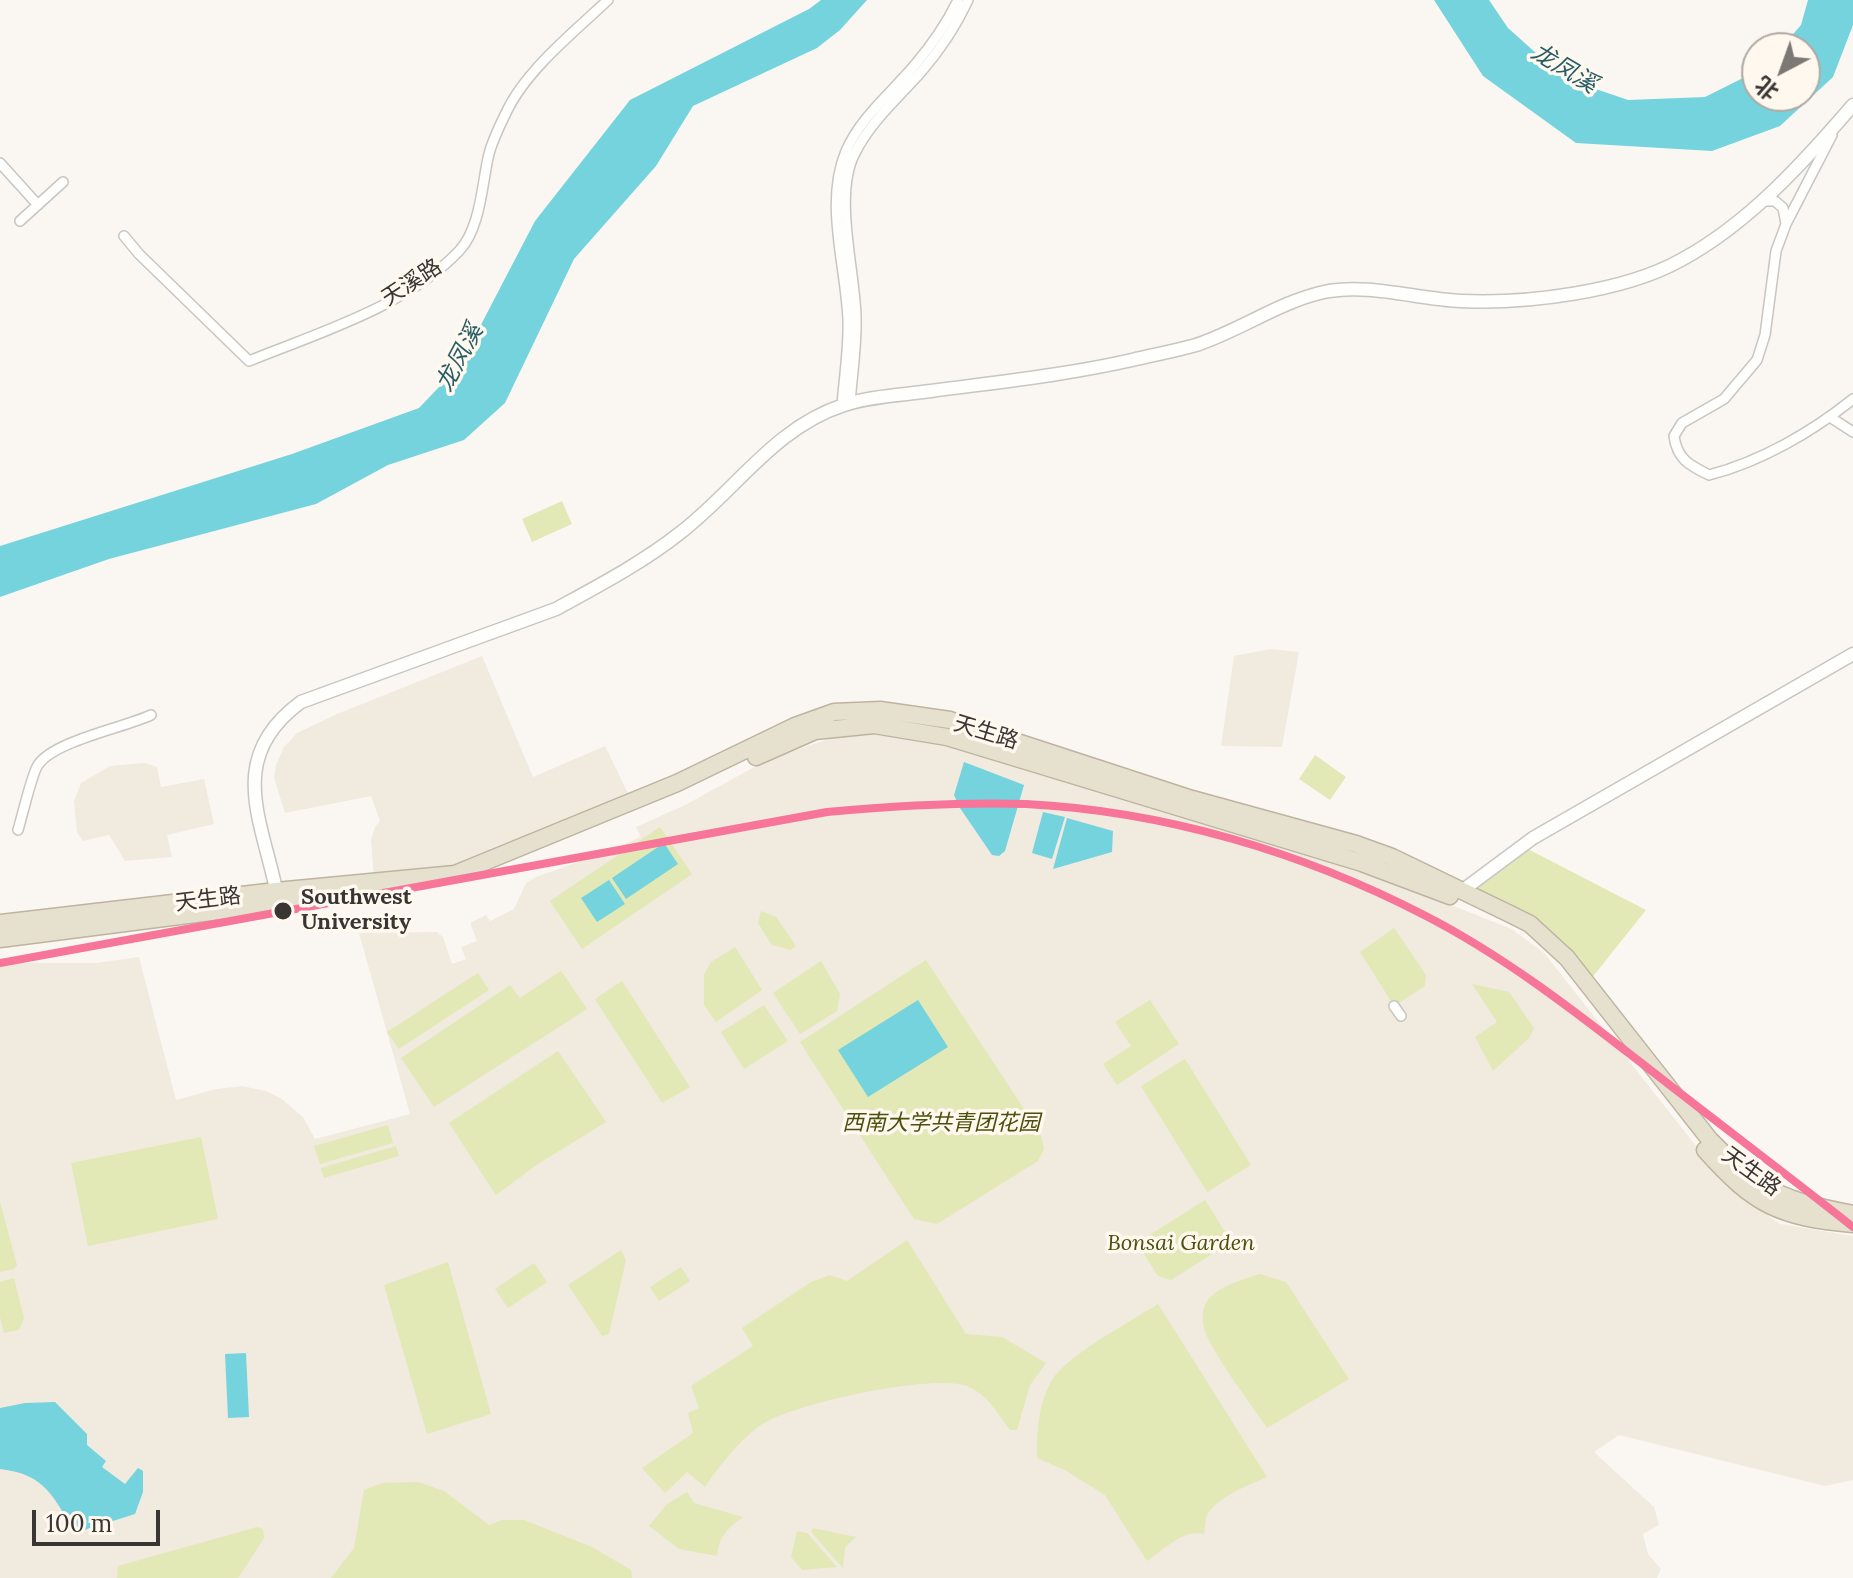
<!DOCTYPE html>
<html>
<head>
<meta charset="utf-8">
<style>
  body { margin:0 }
  #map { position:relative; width:1853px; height:1578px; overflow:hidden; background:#faf7f2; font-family:Lora,"Noto Sans SC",serif }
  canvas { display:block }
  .north { position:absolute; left:1741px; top:32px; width:80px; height:80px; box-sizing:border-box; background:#fef8ef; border:2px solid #afaaa3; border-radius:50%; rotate:221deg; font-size:22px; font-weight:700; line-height:32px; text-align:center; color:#383532 }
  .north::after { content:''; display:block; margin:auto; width:28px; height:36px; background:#7c7975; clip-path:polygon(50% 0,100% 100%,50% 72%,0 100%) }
  .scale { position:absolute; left:32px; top:1510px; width:128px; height:36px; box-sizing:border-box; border:4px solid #383532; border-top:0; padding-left:10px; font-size:24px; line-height:28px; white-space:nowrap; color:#383532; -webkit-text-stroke:6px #fef8ef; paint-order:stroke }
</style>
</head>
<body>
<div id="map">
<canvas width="1853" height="1578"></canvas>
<div class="north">北</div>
<div class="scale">100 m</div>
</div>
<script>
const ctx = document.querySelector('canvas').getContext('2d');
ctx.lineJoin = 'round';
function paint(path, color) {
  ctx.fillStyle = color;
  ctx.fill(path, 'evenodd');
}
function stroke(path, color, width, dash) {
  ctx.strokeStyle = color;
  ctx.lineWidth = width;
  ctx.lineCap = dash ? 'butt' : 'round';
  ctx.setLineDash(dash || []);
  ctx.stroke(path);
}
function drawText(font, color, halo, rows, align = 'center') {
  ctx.font = font + ' Lora,"Noto Sans SC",serif';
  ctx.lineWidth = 7;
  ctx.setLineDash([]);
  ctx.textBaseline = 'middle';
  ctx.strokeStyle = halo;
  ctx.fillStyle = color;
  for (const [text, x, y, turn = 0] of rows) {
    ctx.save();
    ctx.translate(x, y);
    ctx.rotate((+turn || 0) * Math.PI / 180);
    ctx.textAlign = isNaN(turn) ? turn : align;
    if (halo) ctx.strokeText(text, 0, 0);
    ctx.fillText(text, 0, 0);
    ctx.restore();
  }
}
const built = new Path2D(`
  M1271,649L1299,652L1282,747L1221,746L1234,656Z
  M482,656L533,777L605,746L628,793L452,870L374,879L371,840L375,827L380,821L371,796L285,813L274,778L276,765L284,747L297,733L337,714Z
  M850,732L926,740L1377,876L1512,929L1545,954L1718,1174L1742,1197L1780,1224L1853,1236V1480L1825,1486L1619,1435L1594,1452L1654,1507L1659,1525L1643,1534L1648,1554L1661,1569L1657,1578H0V963H96L139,957L176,1100L216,1089L242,1086L266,1091L282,1099L303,1117L315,1139L410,1114L359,933L437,932L443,937L452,964L466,959L461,947L477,941L470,923L486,915L490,921L514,909L526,883L536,877L601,854L641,837L636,827L685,805L769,759Z
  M145,763L157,767L161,787L204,779L214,824L167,835L172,857L125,861L109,835L83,841L77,833L74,801L81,783L110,766Z`);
const green = new Path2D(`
  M562,501L572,524L532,542L522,519Z
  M1315,755L1346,777L1330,800L1299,779Z
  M660,827L692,874L582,949L550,901Z
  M1522,846L1646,910L1587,984L1548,939L1463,890Z
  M761,911L776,917L796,946L790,950L772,945L758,923Z
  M1394,928L1426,975L1425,986L1394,1006L1360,952Z
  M735,947L762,990L716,1022L704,1005V975L711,962Z
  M926,960L1041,1135L1044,1149L1038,1161L937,1224L914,1219L800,1042Z
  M821,961L840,994L837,1011L800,1034L773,993Z
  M561,971L587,1009L434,1107L401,1058L510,985L520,998Z
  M478,973L489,990L399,1049L387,1032Z
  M622,981L690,1087L662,1103L595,999Z
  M1472,984L1509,992L1534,1028L1529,1038L1493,1071L1475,1037L1497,1022Z
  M1150,1000L1179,1044L1117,1085L1103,1064L1131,1046L1115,1022Z
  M764,1005L788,1041L744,1069L721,1032Z
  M558,1051L606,1122L538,1164L496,1195L449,1123Z
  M1185,1059L1251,1165L1207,1192L1141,1086Z
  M388,1125L393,1143L320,1164L314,1146Z
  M201,1137L218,1219L88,1246L71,1163Z
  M396,1146L399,1156L324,1178L321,1168Z
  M1205,1200L1228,1237L1225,1246L1171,1280L1158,1276L1137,1243Z
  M0,1202L17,1265L14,1269L0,1272Z
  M907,1240L966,1334L1002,1337L1046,1363L1030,1385L1017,1430H1010C998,1414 987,1394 967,1386C933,1373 787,1404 758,1427C737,1443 720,1465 705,1487L687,1472L665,1493L642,1468L693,1433L688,1413L699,1408L691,1386L753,1346L742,1328L811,1282L830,1275L847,1281Z
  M621,1250L626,1260L609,1334L602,1336L568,1285Z
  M448,1262L491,1414L427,1434L384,1285Z
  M534,1263L547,1282L508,1308L495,1289Z
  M681,1267L690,1281L659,1301L650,1287Z
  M1260,1274L1286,1282L1349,1379L1267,1428C1252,1405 1210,1351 1204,1328C1202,1321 1202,1309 1206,1303C1215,1287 1243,1279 1260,1274Z
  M14,1278L24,1318L19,1330L4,1333L0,1317V1282Z
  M1158,1304L1267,1477C1249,1485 1218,1496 1207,1515C1205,1520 1205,1529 1204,1534C1184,1528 1162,1551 1147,1561L1105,1495L1065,1470L1037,1458C1037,1431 1038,1404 1052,1380C1067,1355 1132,1321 1158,1304Z
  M418,1482L444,1491L489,1525L502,1520H524L592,1547L631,1570L632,1578H331L354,1548L364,1490L382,1483Z
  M687,1492L694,1503L743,1517C727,1529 719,1536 717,1556L679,1549L649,1526L667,1504Z
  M257,1527L263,1529L264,1538L238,1578H117L118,1566Z
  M813,1528L856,1537L845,1547L843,1568L811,1532Z
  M797,1531L807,1533L837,1567L802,1570L791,1557Z`);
const water = new Path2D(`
  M821,0H867L840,30L817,48L693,106L656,166L574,259L505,403L464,440L388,465L316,504L109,559L0,597V546L292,454L419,408L460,365L535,221L630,100L809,9Z
  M1434,0H1489L1508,28L1564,78L1628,100L1705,97L1757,71V96H1805V48H1781L1801,25L1808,0H1853V25L1833,77L1780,126L1712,151L1576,143L1483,76Z
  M964,762L1024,785L1005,851L999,856L992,855L960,808L954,795Z
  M1043,812L1065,817L1052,859L1032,853Z
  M1067,818L1113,831L1112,852L1053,869Z
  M664,843L678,864L626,899L612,878Z
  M609,880L625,904L597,922L581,898Z
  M918,1000L948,1047L868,1097L838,1050Z
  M246,1353L249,1417L228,1418L225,1354Z
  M55,1402L87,1434V1445L106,1461L102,1467L125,1484L138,1468L143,1471V1492L135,1514L75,1533C53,1496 45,1474 0,1469V1408L25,1403Z`);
const street = new Path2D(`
  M1832,135L1786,224L1776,251L1765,335L1757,360L1724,399L1682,423L1674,436C1677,459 1689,465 1709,475C1760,462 1812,432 1853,399
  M0,163L38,205
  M1761,201H1775L1783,208L1786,224
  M20,221L63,182
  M124,236L139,254L249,361C318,333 407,306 459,251C480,229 482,186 488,158C491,143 499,127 506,113C525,71 575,31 608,0
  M850,403C852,375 857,345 856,317C855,270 833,195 855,153C871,121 898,98 921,72C940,50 956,26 968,0
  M842,405C844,378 849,348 848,320C846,266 824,203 846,151C861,117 891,93 914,66C931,46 947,23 958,0
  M1830,417L1853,432
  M18,830C22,817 32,773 38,765C54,741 123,728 151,715
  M1394,1006L1401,1016`);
const secondary = new Path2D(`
  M1463,890L1533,838L1853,654
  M278,899C264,823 223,759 301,702L556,609C598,586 642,563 680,533C736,490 775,427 844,405C871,396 903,395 931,391C998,382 1066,375 1132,360C1153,355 1175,351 1196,345C1239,331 1279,302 1324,292C1369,283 1416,299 1461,301C1526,304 1624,292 1681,260C1748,224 1804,162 1853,105`);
const highway = new Path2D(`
  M756,757L815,731L874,725L947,737L1362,863L1450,896
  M0,923L276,891L455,874L677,783L795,726L834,712L880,710L950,720L1192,799L1356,844L1392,857L1510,914L1530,924L1567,958L1710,1140C1759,1190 1784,1201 1853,1214
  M0,939L344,895
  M1705,1150C1755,1206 1779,1217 1853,1224`);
const metro1 = new Path2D(`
  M0,963L827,812C893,806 959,802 1026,804C1164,811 1302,852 1424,915C1510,959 1586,1020 1662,1079C1726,1129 1790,1177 1853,1227`);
const markers = [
  [283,911,10,"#383532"]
];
const streetNames = [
  ["天溪路",412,283,-33],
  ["天生路",986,733,17],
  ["天生路",208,900,-7],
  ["天生路",1751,1172,36]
];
const stopNames = [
  ["Southwest",301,898],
  ["University",301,923]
];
const parkNames = [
  ["西南大学共青团花园",941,1124],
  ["Bonsai Garden",1181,1244]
];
const waterNames = [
  ["龙凤溪",1564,69,31],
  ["龙凤溪",460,358,-62]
];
paint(built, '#f1eadf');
paint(green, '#e3e8b7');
paint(water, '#75d3de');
stroke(street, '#c8c6c2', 12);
stroke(secondary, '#c8c6c2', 15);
stroke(highway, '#bdb4a0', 19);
stroke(street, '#fefefd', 9);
stroke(secondary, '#fefefd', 12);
stroke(highway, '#e6e0ce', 16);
stroke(metro1, '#f67599', 8);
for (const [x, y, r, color] of markers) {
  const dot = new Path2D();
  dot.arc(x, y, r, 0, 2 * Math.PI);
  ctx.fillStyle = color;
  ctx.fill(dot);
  stroke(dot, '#fef8ef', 3);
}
drawText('22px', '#383532', '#fef8ef', streetNames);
drawText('bold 22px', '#383532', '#fef8ef', stopNames, 'left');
drawText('italic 22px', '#4b510d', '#fef8ef', parkNames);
drawText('italic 24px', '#275d64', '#fef8ef', waterNames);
</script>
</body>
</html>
